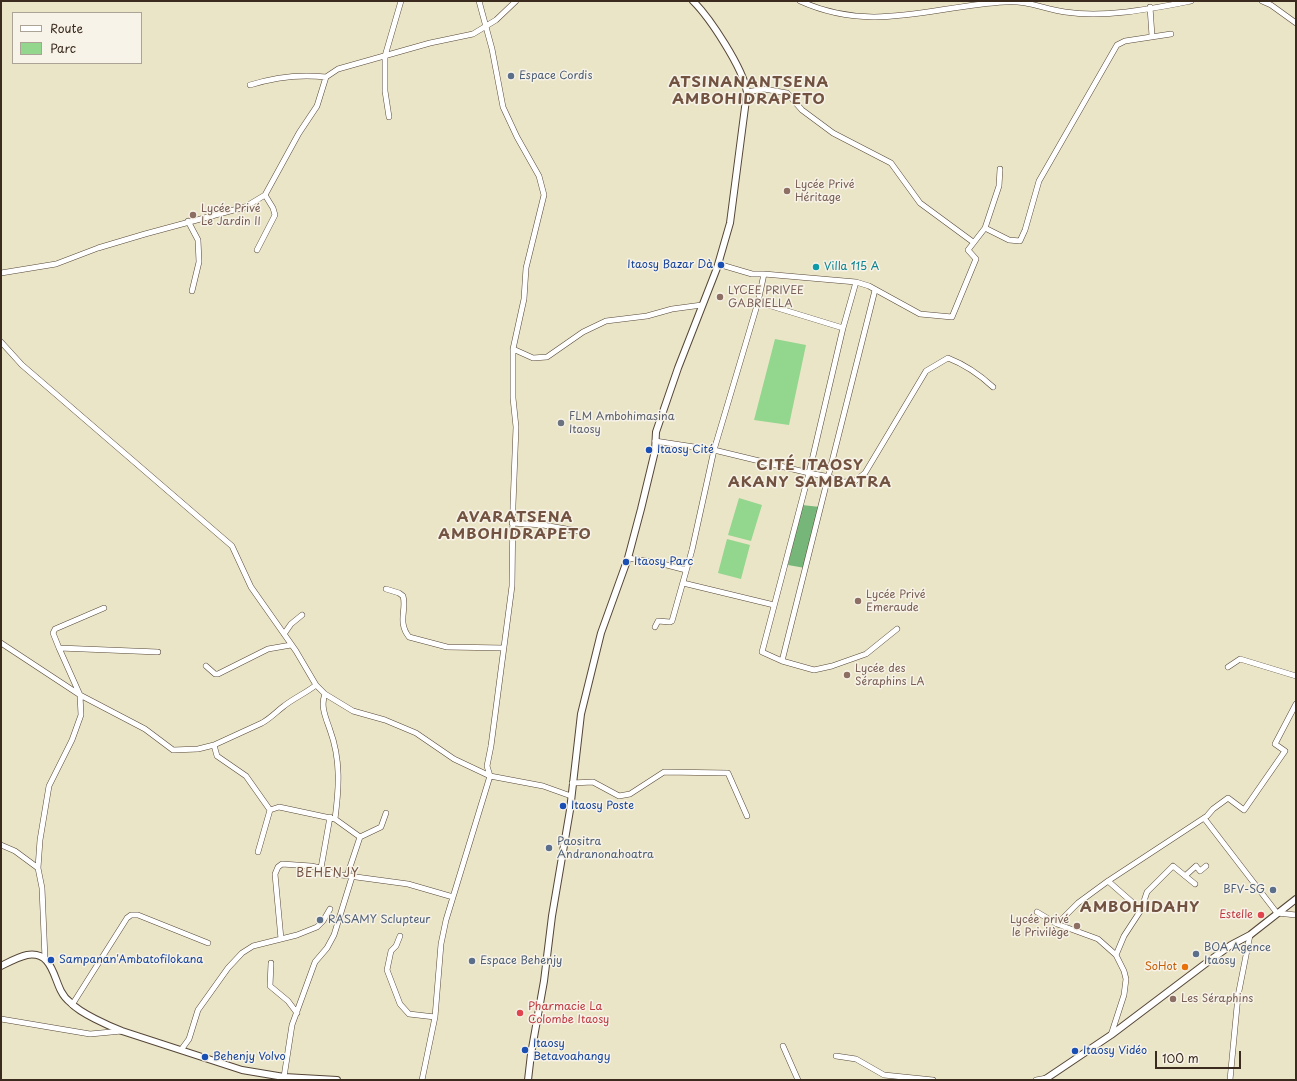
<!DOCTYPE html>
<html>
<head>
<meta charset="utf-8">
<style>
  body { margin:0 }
  #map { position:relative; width:1297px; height:1081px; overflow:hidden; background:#ebe5c7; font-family:"Playpen Sans",sans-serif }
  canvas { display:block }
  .frame { position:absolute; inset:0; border:2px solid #3b2a1e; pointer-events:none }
  .legend { position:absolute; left:12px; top:12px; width:130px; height:52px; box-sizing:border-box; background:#f7f3e8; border:1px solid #aca397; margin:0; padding:5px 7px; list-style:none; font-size:12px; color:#3b2a1e }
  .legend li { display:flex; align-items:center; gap:8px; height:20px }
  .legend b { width:20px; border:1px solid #aca397 }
  .scale { position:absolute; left:1155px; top:1051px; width:86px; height:18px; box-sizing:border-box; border:2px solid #3b2a1e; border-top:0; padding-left:5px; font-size:12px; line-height:14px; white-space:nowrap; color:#3b2a1e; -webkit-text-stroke:3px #f7f3e8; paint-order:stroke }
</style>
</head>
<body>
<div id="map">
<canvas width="1297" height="1081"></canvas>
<div class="frame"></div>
<ul class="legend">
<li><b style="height:5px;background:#fff"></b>Route</li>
<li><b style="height:11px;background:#93d68e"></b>Parc</li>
</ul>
<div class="scale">100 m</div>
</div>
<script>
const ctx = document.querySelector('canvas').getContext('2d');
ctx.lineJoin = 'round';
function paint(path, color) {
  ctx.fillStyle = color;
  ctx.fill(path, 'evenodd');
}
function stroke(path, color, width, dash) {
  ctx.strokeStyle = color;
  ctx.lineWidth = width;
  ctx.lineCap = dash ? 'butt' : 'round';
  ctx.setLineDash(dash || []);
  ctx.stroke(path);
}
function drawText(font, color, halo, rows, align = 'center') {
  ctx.font = font + ' "Playpen Sans",sans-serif';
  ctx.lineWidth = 3;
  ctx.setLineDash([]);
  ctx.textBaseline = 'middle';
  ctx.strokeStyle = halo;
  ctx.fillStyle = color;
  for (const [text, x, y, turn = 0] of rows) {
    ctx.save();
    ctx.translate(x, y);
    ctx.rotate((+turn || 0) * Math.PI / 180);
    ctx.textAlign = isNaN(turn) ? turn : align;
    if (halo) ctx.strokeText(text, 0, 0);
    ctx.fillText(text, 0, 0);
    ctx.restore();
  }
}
const green = new Path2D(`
  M775,339L806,345L789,425L754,420Z
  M739,498L762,505L751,541L728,535Z
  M727,539L750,545L741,579L718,573Z`);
const forest = new Path2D(`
  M802,505L820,507L805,568L788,565Z`);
const minor = new Path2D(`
  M800,1C873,34 932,6 1005,2C1026,0 1044,9 1065,12C1106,18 1150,9 1191,1
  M1262,1L1271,5L1296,23
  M1150,7L1152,36
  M250,85C275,77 300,74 326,77
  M747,92L764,89L787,93L802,110L833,133L891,163L920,203L973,242
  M389,117L385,91V56L401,1
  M188,221L198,240L199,262L192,291
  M985,228L1009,240L1020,241L1025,230L1039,181L1117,45L1125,41L1171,34
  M257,250L275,215L273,208L265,195
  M718,264L752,274H764L856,282L869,286L920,314L952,317L976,259L968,250L985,228L999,186L1000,169
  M1,273L56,264L98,248L145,234L245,207L265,195L299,133L317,106L326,77L338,69L430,43L473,34L496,20L516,1
  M856,282L843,328L809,473L762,652L782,661L814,670L832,666L866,654L897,629
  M758,302L843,328
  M1,342L22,365L232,546L251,587L296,651L316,685L325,694L353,711L385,720L416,733L454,759L490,776L543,786L571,796
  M513,349L533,358L547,357L583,332L606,321L647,316L672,309L702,305
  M655,441L714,450L809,473L830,477L844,482L855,481L865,473L926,371L948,358C966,365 979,374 993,387
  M512,523L543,525L584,532
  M628,558L659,563L686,570
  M683,583L774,605
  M386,589L399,593L403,596C407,609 397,622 409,637L447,647L504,648
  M655,627L658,621L670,622L672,621L692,550L714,450L758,302L764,274
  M284,634L291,624L302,615
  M1,643L80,695L81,715L72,740L49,786L40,840L38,868L42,888L45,959
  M59,648L53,633L55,629L104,608
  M158,652L59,648L80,695L145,729L173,750L198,749L214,745L262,723C271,718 276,712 284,706C294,698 306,693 316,685
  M782,661L875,290
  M206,666L215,674H218L268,649L291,645
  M1228,667L1240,659L1296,676
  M214,745L217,756L246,776L270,810L279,807L335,819C339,788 341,760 330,730C326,718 320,706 325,694
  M572,783L593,782L619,796L630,794L664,772L728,773L747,816
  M1204,818L1277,913L1296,915
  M335,819L360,837
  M1,845L15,851L38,868
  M258,852L270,810
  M321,868L330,817
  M347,876L360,837L381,827L386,813
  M1185,876L1196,866L1200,871L1206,866
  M1108,881L1141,910L1124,936L1116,955
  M1141,910L1147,892L1173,866L1195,884
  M1037,912L1057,924L1078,903L1108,881L1207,816L1213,809L1228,798L1244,810L1285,751L1275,744L1296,704
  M1057,924L1098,939L1116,955L1124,971L1126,979L1124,995L1111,1035
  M400,936L396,946L391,951L387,970L400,1004L409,1014L435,1017
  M281,939L275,874L278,867L282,864L311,866L321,868L334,874L408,884L453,897
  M271,963L270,986L288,1001L297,1013
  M72,1005L127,918L131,915H138L208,943
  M1,1019L90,1034L122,1031
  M783,1046L798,1080
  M181,1050L189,1039L198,1010L228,968L242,953L253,946L297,935L317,927L323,921L330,909
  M836,1056L856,1059L884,1075L933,1080
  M284,1077L292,1025L315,962L327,948L334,935L352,877
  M422,1080L435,1017L441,944L446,920L490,776L487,766L491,746L512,586L513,505L516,427L513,398V349L524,299L526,268L544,195L539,176L517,137L503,107L492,49L479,1
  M1036,1080L1047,1078
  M1230,1080L1238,996L1250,935`);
const tertiary = new Path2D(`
  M1,966C9,962 18,957 27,955C51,951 53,975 61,991C63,995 67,1000 71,1003C80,1013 109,1026 122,1031L242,1070L284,1077L337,1080
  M528,1080L531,1054L544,981L552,916L570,810L581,714L601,633L628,558L641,509L655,451L656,432L678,368L717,268L730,223L747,92C743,68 710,18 693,1
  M1044,1080L1111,1035L1205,964L1231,945L1250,935L1296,899`);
const markers = [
  [511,76,4,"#5c6f8a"],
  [787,191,4,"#8d6e63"],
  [193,215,4,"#8d6e63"],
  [721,265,4,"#1a4fb4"],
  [816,267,4,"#0f9aa8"],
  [720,297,4,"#8d6e63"],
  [561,423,4,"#6b7280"],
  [649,450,4,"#1a4fb4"],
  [626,562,4,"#1a4fb4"],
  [858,601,4,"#8d6e63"],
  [847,675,4,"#8d6e63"],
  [563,806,4,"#1a4fb4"],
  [549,848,4,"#5c6f8a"],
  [1273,890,4,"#5c6f8a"],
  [1261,915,4,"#e0444e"],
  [320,920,4,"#5c6f8a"],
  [1077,926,4,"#8d6e63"],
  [1196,954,4,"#5c6f8a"],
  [51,960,4,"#1a4fb4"],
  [472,961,4,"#5c6f8a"],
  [1185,967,4,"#e8710a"],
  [1173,999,4,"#8d6e63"],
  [520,1013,4,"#e0444e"],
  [525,1050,4,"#1a4fb4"],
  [1075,1051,4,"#1a4fb4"],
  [205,1057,4,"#1a4fb4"]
];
const serviceNames = [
  ["Espace Cordis",519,76],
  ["Paositra",557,842],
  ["Andranonahoatra",557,855],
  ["BFV-SG",1265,890,"right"],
  ["RASAMY Sclupteur",328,920],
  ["BOA Agence",1204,948],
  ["Itaosy",1204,961],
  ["Espace Behenjy",480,961]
];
const educationNames = [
  ["Lycée Privé",795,185],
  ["Héritage",795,198],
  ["Lycée Privé",201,209],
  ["Le Jardin II",201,222],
  ["LYCEE PRIVEE",728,291],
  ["GABRIELLA",728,304],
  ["Lycée Privé",866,595],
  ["Emeraude",866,608],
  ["Lycée des",855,669],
  ["Séraphins LA",855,682],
  ["Lycée privé",1069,920,"right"],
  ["le Privilège",1069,933,"right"],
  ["Les Séraphins",1181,999]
];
const transitNames = [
  ["Itaosy Bazar Dà",713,265,"right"],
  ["Itaosy Cité",657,450],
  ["Itaosy Parc",634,562],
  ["Itaosy Poste",571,806],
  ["Sampanan'Ambatofilokana",59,960],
  ["Itaosy",533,1044],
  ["Betavoahangy",533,1057],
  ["Itaosy Vidéo",1083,1051],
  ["Behenjy Volvo",213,1057]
];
const cultureNames = [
  ["Villa 115 A",824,267]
];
const worshipNames = [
  ["FLM Ambohimasina",569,417],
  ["Itaosy",569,430]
];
const healthNames = [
  ["Estelle",1253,915],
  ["Pharmacie La",528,1007,"left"],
  ["Colombe Itaosy",528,1020,"left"]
];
const foodNames = [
  ["SoHot",1177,967]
];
const neighbourhoodNames = [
  ["BEHENJY",328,874]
];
const districtNames = [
  ["ATSINANANTSENA",749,83],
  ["AMBOHIDRAPETO",749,100],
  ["CITÉ ITAOSY",810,466],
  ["AKANY SAMBATRA",810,483],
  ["AVARATSENA",515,518],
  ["AMBOHIDRAPETO",515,535],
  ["AMBOHIDAHY",1140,908]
];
paint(green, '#93d68e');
paint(forest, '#76b779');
stroke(minor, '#554637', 6);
stroke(tertiary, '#554637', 8);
stroke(minor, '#fff', 5);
stroke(tertiary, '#fff', 6);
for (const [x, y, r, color] of markers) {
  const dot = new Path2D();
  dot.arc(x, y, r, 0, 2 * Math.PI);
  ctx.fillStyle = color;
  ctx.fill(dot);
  stroke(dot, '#f7f3e8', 1.5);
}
drawText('11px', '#4e5e75', '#f7f3e8', serviceNames, 'left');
drawText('11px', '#785e54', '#f7f3e8', educationNames, 'left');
drawText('11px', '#164399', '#f7f3e8', transitNames, 'left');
drawText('11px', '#0d838f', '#f7f3e8', cultureNames, 'left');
drawText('11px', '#5b616d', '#f7f3e8', worshipNames, 'left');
drawText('11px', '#be3a42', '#f7f3e8', healthNames, 'right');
drawText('11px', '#c56008', '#f7f3e8', foodNames, 'right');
ctx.letterSpacing = '1px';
drawText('12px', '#725342', '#f7f3e8', neighbourhoodNames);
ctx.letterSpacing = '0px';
ctx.letterSpacing = '1px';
drawText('bold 15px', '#725342', '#f7f3e8', districtNames);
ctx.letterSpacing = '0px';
</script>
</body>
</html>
